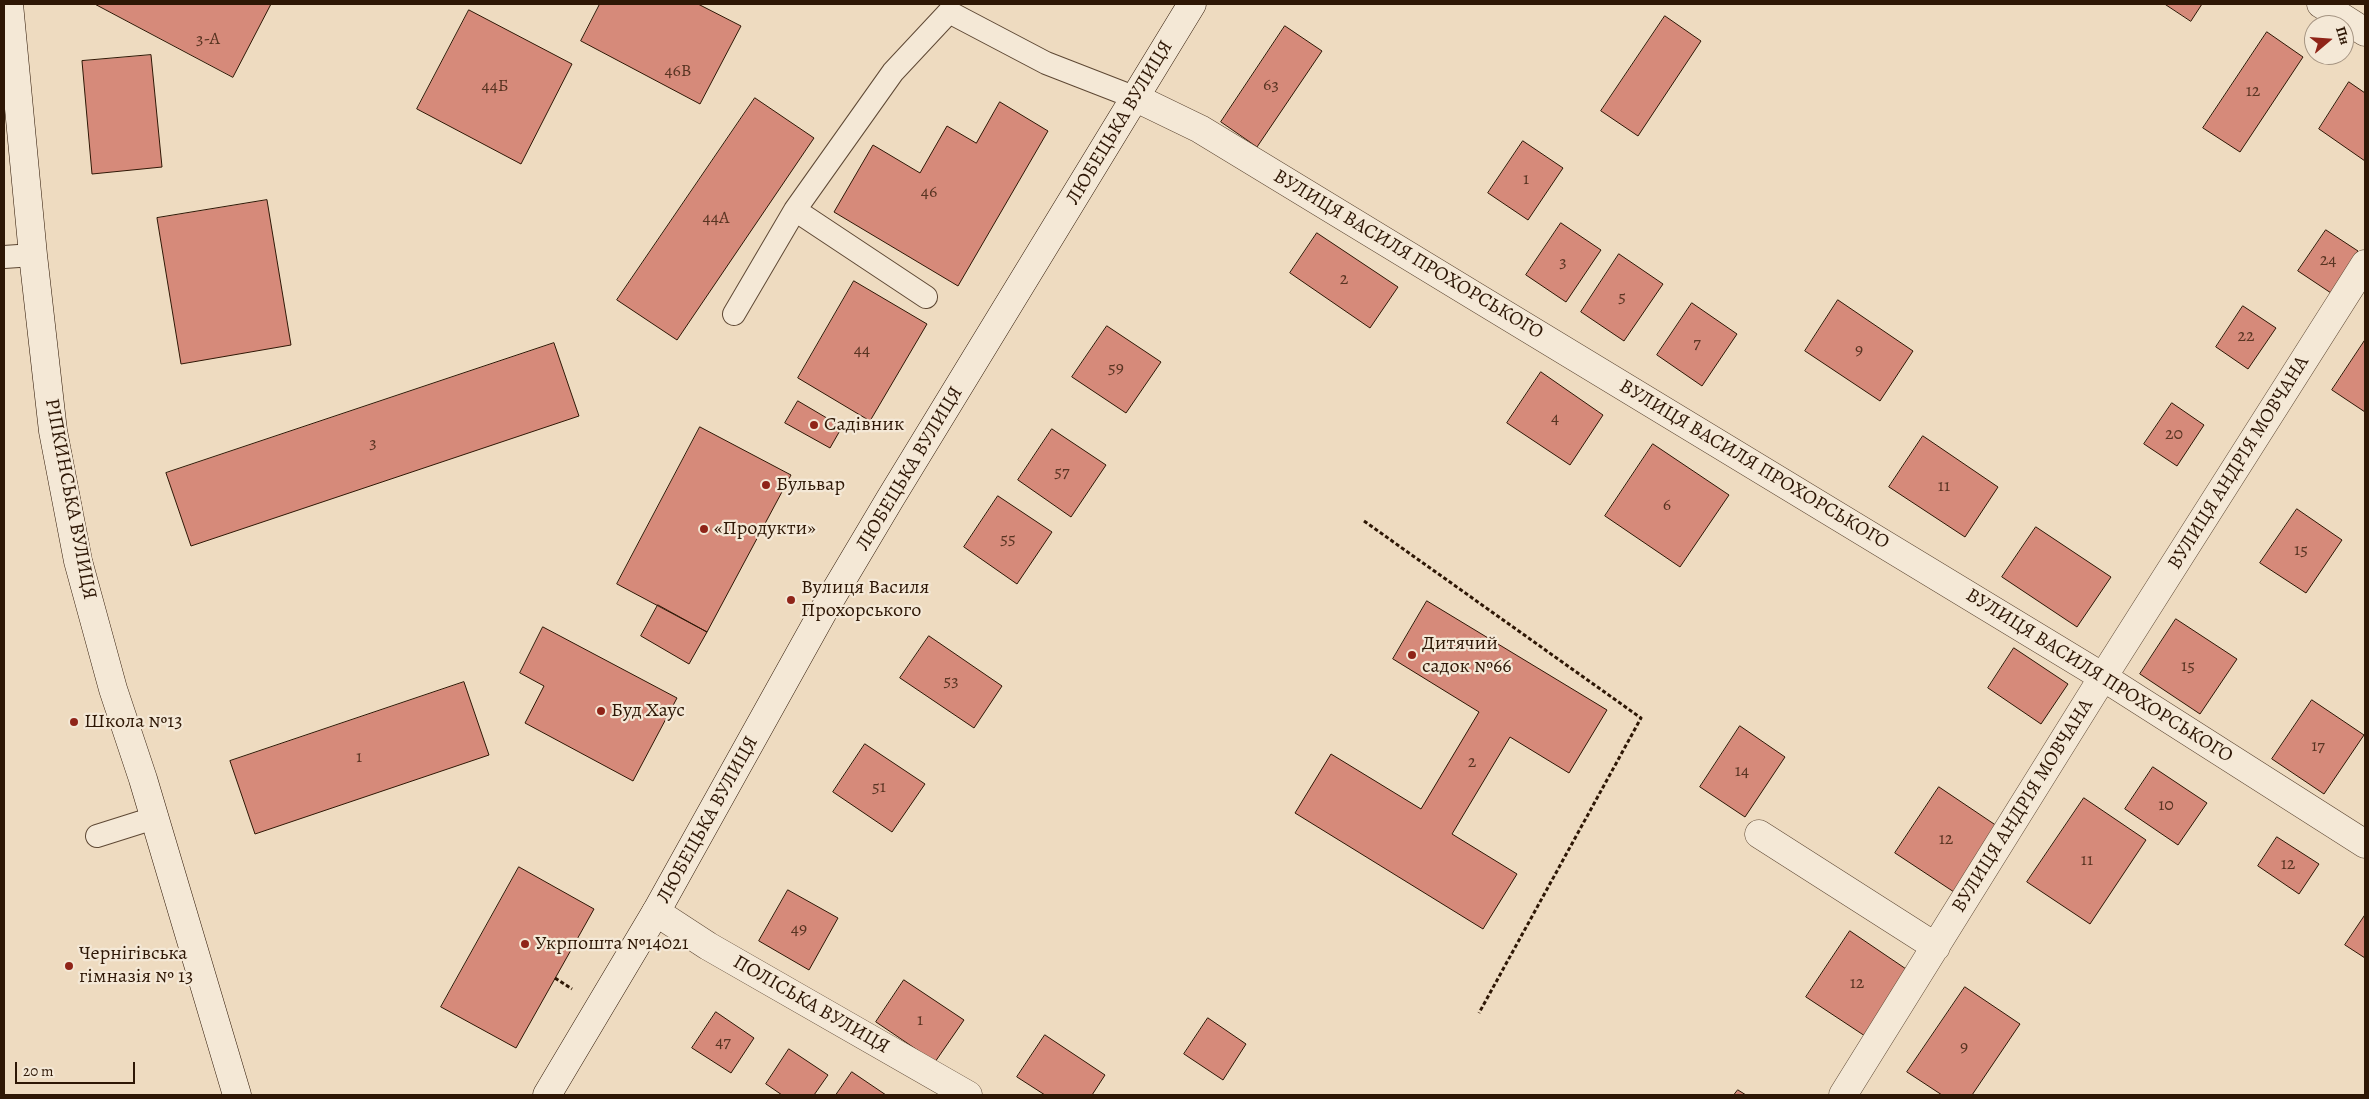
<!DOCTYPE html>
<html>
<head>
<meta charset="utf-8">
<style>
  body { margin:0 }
  #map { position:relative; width:2369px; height:1099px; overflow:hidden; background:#eedbc0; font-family:Alegreya,serif }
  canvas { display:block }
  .frame { position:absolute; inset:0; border:5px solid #2e1705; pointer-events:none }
  .north { position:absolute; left:2304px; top:15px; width:50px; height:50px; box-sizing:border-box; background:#f4e8d6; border:1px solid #a59482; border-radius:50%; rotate:72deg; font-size:14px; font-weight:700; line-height:20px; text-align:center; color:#2e1705 }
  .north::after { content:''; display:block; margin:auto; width:18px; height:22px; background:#8f2418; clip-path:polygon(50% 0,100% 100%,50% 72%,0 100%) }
  .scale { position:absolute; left:15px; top:1062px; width:120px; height:22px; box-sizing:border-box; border:2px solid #2e1705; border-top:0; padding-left:6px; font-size:15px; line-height:18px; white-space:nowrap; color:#2e1705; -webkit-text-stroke:4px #f4e8d6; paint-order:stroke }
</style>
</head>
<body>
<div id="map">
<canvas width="2369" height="1099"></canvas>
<div class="frame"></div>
<div class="north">Пн</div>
<div class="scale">20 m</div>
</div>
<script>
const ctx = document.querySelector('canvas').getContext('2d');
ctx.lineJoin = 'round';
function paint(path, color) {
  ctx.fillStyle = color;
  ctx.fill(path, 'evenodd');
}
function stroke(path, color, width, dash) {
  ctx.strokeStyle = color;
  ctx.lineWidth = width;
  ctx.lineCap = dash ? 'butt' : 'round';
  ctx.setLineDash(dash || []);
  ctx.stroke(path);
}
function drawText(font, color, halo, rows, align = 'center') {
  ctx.font = font + ' Alegreya,serif';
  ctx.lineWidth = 4.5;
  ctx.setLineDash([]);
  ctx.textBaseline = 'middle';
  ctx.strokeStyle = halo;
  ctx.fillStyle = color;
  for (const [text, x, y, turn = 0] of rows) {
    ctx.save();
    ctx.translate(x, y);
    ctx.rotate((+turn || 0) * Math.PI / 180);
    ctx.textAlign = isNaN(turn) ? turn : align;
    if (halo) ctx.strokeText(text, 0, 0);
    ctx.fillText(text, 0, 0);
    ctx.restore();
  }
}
const building = new Path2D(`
  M95,4H271L233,77Z
  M600,4H698L741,26L700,104L581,41Z
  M2165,4H2202L2191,21Z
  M469,10L572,64L521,164L417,109Z
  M1665,16L1701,41L1638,136L1601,111Z
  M1285,26L1322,51L1257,147L1221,122Z
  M2267,32L2303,57L2240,152L2203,128Z
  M151,55L162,167L92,174L82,61Z
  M2349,82L2365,93V161L2319,129Z
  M755,98L814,138L677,340L617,300Z
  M1000,102L1048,131L958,286L834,212L873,145L920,173L947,126L976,143Z
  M1523,141L1563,168L1528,220L1488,193Z
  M267,200L291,345L181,364L157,218Z
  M1561,223L1601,250L1566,302L1526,275Z
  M2326,230L2358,251L2331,293L2298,271Z
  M1317,233L1398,287L1370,328L1290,273Z
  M1619,254L1663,284L1624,341L1581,312Z
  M854,281L927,324L870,421L798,378Z
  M1838,300L1913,351L1880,401L1805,351Z
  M1692,303L1737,334L1702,386L1657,355Z
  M2243,306L2276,328L2248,369L2216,347Z
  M1107,326L1161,362L1126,413L1072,377Z
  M2365,340V412L2332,390Z
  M554,343L579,416L191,546L166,473Z
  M1541,372L1603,415L1570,465L1507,423Z
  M798,401L842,427L830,448L785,423Z
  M2172,403L2204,425L2177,466L2144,444Z
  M700,427L791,475L707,632L617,584Z
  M1052,429L1106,465L1071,517L1018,480Z
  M1923,436L1998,487L1965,537L1889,487Z
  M1653,444L1729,495L1680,567L1605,516Z
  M998,496L1052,532L1017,584L964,547Z
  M2297,509L2342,540L2306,593L2260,563Z
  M2036,527L2111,577L2077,627L2002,577Z
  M1427,601L1607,710L1569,773L1510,737L1452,834L1517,874L1483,929L1295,813L1331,754L1421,809L1479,712L1393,659Z
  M658,605L707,632L689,664L641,636Z
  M2176,619L2237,659L2200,714L2140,674Z
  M543,627L677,698L633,781L525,723L544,686L520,673Z
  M929,636L1002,686L974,728L900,678Z
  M2014,648L2068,684L2041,724L1988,688Z
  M464,682L489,755L255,834L230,761Z
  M2312,700L2364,735L2324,794L2272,759Z
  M1740,726L1785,757L1745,817L1700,787Z
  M865,744L925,784L892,832L833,792Z
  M2153,767L2207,803L2178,845L2125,809Z
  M1939,787L1997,826L1954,892L1895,853Z
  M2084,798L2146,840L2090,924L2027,882Z
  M2277,837L2319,864L2299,894L2258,866Z
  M519,867L594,909L516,1048L441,1007Z
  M788,890L838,918L809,970L759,941Z
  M2365,915V958L2345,945Z
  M1850,931L1909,971L1865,1036L1806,997Z
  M904,980L964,1020L935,1062L876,1022Z
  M1965,987L2020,1024L1972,1095H1942L1907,1072Z
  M716,1012L754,1038L731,1073L692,1048Z
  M1208,1018L1246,1044L1223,1080L1184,1054Z
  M1045,1035L1105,1075L1092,1095H1045L1017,1077Z
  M789,1049L828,1075L814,1095H782L766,1084Z
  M852,1072L886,1095H836Z
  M1738,1090L1746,1095H1734Z`);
const path = new Path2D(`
  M1364,521L1641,718L1479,1013
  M555,978L572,989`);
const lane = new Path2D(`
  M795,210L926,297
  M4,257L33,255
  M734,314L795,210L893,72L949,12L1046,63L1136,98
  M97,836L154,818`);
const street = new Path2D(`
  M2321,4L2365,32
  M1136,98L1200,129L1468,292L2103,677L2365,844
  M1759,834L1936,947
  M656,912L708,946L968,1095
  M1843,1095L2103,677L2365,264`);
const secondary = new Path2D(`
  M9,4L33,255L53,431L78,561L113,689L143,779L237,1095
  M547,1095L656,912L824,610L890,499L1192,4`);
const markers = [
  [814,425,5,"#8f2418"],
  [766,485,5,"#8f2418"],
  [704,529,5,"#8f2418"],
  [791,600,5,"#8f2418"],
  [1412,655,5,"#8f2418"],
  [601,711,5,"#8f2418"],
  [74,722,5,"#8f2418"],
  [525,944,5,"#8f2418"],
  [69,966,5,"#8f2418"]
];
const numberNames = [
  ["3-А",208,40],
  ["46В",678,72],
  ["63",1271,86],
  ["44Б",495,87],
  ["12",2253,92],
  ["1",1526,180],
  ["46",929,193],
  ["44А",716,219],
  ["24",2328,261],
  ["3",1563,263],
  ["2",1344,280],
  ["5",1622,298],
  ["22",2246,337],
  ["7",1697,344],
  ["44",862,351],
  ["9",1859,351],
  ["59",1116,369],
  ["4",1555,419],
  ["20",2174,435],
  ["3",373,444],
  ["57",1062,473],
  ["11",1944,487],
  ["6",1667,506],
  ["55",1008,540],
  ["15",2301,551],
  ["15",2188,667],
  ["53",951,682],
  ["17",2318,747],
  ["1",359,758],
  ["2",1472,763],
  ["14",1742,772],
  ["51",879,788],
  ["10",2166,806],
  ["12",1946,840],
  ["11",2087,861],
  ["12",2288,865],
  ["49",799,930],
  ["12",1857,984],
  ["1",920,1021],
  ["47",723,1043],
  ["9",1964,1048]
];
const streetNames = [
  ["ЛЮБЕЦЬКА ВУЛИЦЯ",1120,123,-59],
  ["ВУЛИЦЯ ВАСИЛЯ ПРОХОРСЬКОГО",1408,255,31],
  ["ВУЛИЦЯ АНДРІЯ МОВЧАНА",2239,463,-58],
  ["ВУЛИЦЯ ВАСИЛЯ ПРОХОРСЬКОГО",1754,465,31],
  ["ЛЮБЕЦЬКА ВУЛИЦЯ",910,469,-59],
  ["РІПКИНСЬКА ВУЛИЦЯ",70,499,79],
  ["ВУЛИЦЯ ВАСИЛЯ ПРОХОРСЬКОГО",2099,676,32],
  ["ВУЛИЦЯ АНДРІЯ МОВЧАНА",2023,806,-58],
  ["ЛЮБЕЦЬКА ВУЛИЦЯ",708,820,-61],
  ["ПОЛІСЬКА ВУЛИЦЯ",811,1005,30]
];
const poiNames = [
  ["Садівник",824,425],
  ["Бульвар",776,485],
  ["«Продукти»",714,529],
  ["Вулиця Василя",801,588],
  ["Прохорського",801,611],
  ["Дитячий",1422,644],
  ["садок №66",1422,667],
  ["Буд Хаус",611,711],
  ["Школа №13",84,722],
  ["Укрпошта №14021",535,944],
  ["Чернігівська",79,954],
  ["гімназія № 13",79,977]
];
paint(building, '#d68a7a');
stroke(building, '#2e1705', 1);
stroke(lane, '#5e4834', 24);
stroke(street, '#5e4834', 29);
stroke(secondary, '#2e1705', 29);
stroke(path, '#2e1705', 3, [4, 2.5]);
stroke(lane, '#f4e8d6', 22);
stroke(street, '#f4e8d6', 28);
stroke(secondary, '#f4e8d6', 28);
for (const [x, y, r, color] of markers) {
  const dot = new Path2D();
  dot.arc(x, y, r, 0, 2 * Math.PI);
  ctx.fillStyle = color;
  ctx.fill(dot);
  stroke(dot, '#f4e8d6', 2);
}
drawText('18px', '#583422', null, numberNames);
drawText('20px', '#2e1705', '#f4e8d6', streetNames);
drawText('20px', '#2e1705', '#f4e8d6', poiNames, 'left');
</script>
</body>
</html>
